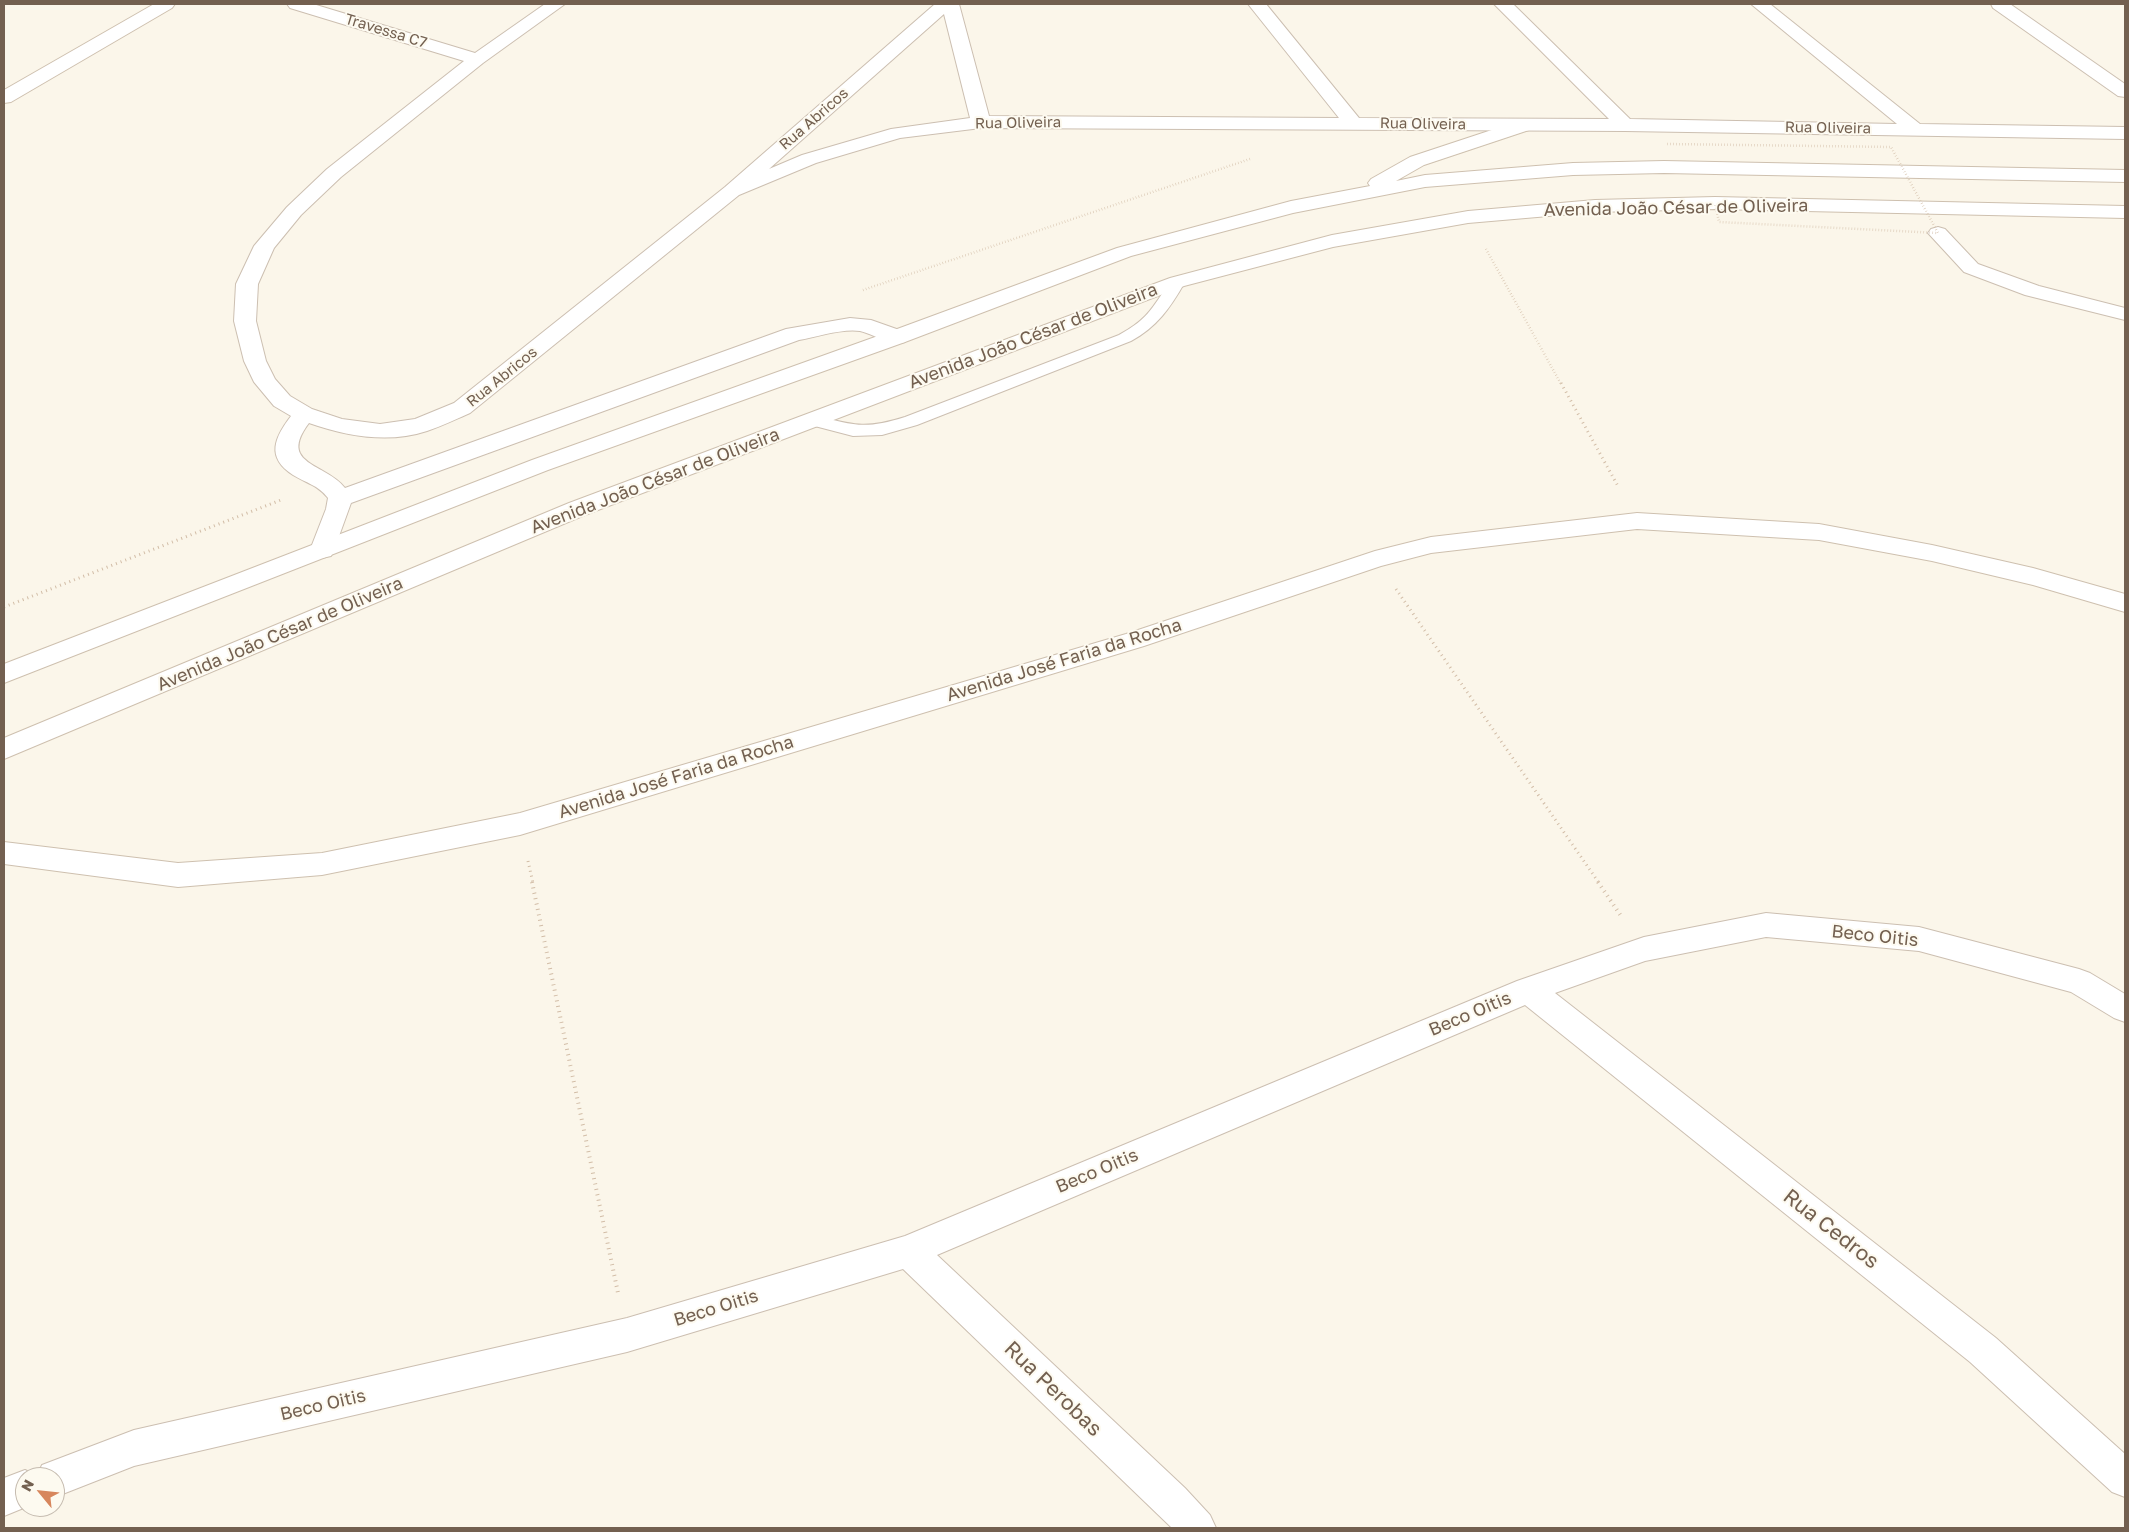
<!DOCTYPE html>
<html>
<head>
<meta charset="utf-8">
<style>
  body { margin:0 }
  #map { position:relative; width:2129px; height:1532px; overflow:hidden; background:#fbf6ea; font-family:"Golos Text",sans-serif }
  canvas { display:block }
  .frame { position:absolute; inset:0; border:5px solid #736050; pointer-events:none }
  .north { position:absolute; left:15px; top:1467px; width:50px; height:50px; box-sizing:border-box; background:#fdfaf0; border:1px solid #c6bcb0; border-radius:50%; rotate:298deg; font-size:14px; font-weight:700; line-height:20px; text-align:center; color:#736050 }
  .north::after { content:''; display:block; margin:auto; width:18px; height:22px; background:#d7865c; clip-path:polygon(50% 0,100% 100%,50% 72%,0 100%) }
</style>
</head>
<body>
<div id="map">
<canvas width="2129" height="1532"></canvas>
<div class="frame"></div>
<div class="north">N</div>
</div>
<script>
const ctx = document.querySelector('canvas').getContext('2d');
ctx.lineJoin = 'round';
function stroke(path, color, width, dash) {
  ctx.strokeStyle = color;
  ctx.lineWidth = width;
  ctx.lineCap = dash ? 'butt' : 'round';
  ctx.setLineDash(dash || []);
  ctx.stroke(path);
}
function paint(path, color) {
  ctx.fillStyle = color;
  ctx.fill(path, 'evenodd');
}
function drawText(font, color, halo, rows, align = 'center') {
  ctx.font = font + ' "Golos Text",sans-serif';
  ctx.lineWidth = 4;
  ctx.setLineDash([]);
  ctx.textBaseline = 'middle';
  ctx.strokeStyle = halo;
  ctx.fillStyle = color;
  for (const [text, x, y, turn = 0] of rows) {
    ctx.save();
    ctx.translate(x, y);
    ctx.rotate((+turn || 0) * Math.PI / 180);
    ctx.textAlign = isNaN(turn) ? turn : align;
    if (halo) ctx.strokeText(text, 0, 0);
    ctx.fillText(text, 0, 0);
    ctx.restore();
  }
}
const pathFar2 = new Path2D(`
  M1486,249L1561,384
  M863,290L1250,159`);
const pathFar1 = new Path2D(`
  M1561,383L1619,488
  M1396,589L1599,883
  M4,607L281,500
  M528,861L533,883`);
const path = new Path2D(`
  M532,882L618,1293
  M1598,882L1621,916`);
const lane = new Path2D(`
  M1177,277L1182,279L1185,282C1170,308 1157,327 1131,341L917,425L882,435L853,436L807,424L805,420L807,416L813,415C853,425 864,430 905,417L1119,335C1150,318 1153,306 1172,279Z`);
const street = new Path2D(`
  M287,4H313L475,53L545,4H565L483,63L341,177L301,215L274,248L258,284L256,321L266,361L275,379L290,396L312,409L342,419L380,424L415,419L454,403L725,187L935,4H959L989,116L1339,118L1248,4H1266L1359,118L1609,119L1494,4H1513L1630,119L1897,124L1751,4H1770L1920,124L2125,127V139L1625,131L981,128L900,138L816,163L739,195L470,413C456,419 442,426 427,431C388,444 346,436 309,423C277,465 326,463 345,488L786,329L850,318L871,320L905,332L908,337L905,342C889,346 876,335 860,331C844,328 816,337 799,340L351,503L334,550L331,556L322,558L313,556L310,550L326,509L328,498C318,485 306,483 293,475C265,457 275,437 291,416L274,406L254,382L244,361L234,321L236,284L254,246L287,207L327,169L464,61L290,8ZM944,14L970,118L891,129L802,155L769,169Z
  M1991,4H2010L2125,84V97L2118,96L1993,8Z
  M1938,227L1945,229L1978,264L2039,286L2125,308V320L2025,295L1964,272L1928,233L1931,229Z
  M1766,913L1919,927L2079,969L2090,973L2125,994V1022L2114,1018L2071,992L1919,951L1766,937L1645,961L1555,993L1996,1338L2125,1454V1497L2112,1492L1970,1362L1525,1005L937,1255L1185,1488L1210,1515L1216,1528H1172L903,1269L627,1352L134,1466L55,1497V1477H25L26,1507L4,1516V1478L25,1470L37,1476L42,1465L134,1430L627,1318L905,1236L1517,981L1644,937Z`);
const secondary = new Path2D(`
  M154,4H175L172,8L11,102L4,103V90Z
  M1525,119L1532,121L1534,125L1532,129L1424,165L1396,181L1425,175L1573,163L1664,161L2125,170V182L1664,173L1573,175L1425,187L1293,213L1131,256L905,342L548,470L4,683V664L532,460L889,332L1117,248L1291,201L1370,186L1368,183L1371,179L1410,157Z
  M1715,197L2125,206V218L1715,209L1595,212L1468,223L1333,247L1184,286L585,515L4,759V738L569,503L1170,278L1332,235L1468,211L1595,200Z
  M1637,513L1819,524L1932,545L2033,568L2125,594V612L2033,585L1932,561L1819,540L1637,529L1431,553L1381,566L1144,646L520,835L322,875L178,887L4,864V842L178,863L322,853L520,813L1126,634L1375,551L1431,537Z`);
const pathBridge = new Path2D(`
  M1667,144L1891,147L1938,233L1719,222L1715,203`);
const farStreetnames = [
  ["Travessa C7",386,31,17],
  ["Rua Abricos",814,119,-41],
  ["Rua Oliveira",1018,123,-1],
  ["Rua Oliveira",1423,124,1],
  ["Rua Oliveira",1828,128,1],
  ["Rua Abricos",502,377,-39]
];
const streetNames = [
  ["Avenida João César de Oliveira",1676,208,-1],
  ["Avenida João César de Oliveira",1033,336,-21],
  ["Avenida João César de Oliveira",655,481,-21],
  ["Avenida João César de Oliveira",280,634,-23],
  ["Avenida José Faria da Rocha",1064,660,-17],
  ["Avenida José Faria da Rocha",676,777,-17],
  ["Beco Oitis",1875,936,6],
  ["Beco Oitis",1470,1014,-23],
  ["Beco Oitis",1097,1171,-23],
  ["Beco Oitis",716,1308,-17],
  ["Beco Oitis",323,1405,-13]
];
const nearStreetnames = [
  ["Rua Cedros",1831,1229,38],
  ["Rua Perobas",1053,1389,44]
];
stroke(lane, '#ccbfb1', 2);
stroke(street, '#ccbfb1', 2);
stroke(secondary, '#cec0af', 2);
stroke(pathFar2, '#d2bda7', 2.5, [0.5, 2.5]);
stroke(pathFar1, '#d2bda7', 3, [1, 4]);
stroke(path, '#d2bda7', 4, [1, 4.5]);
paint(lane, '#fff');
paint(street, '#fff');
paint(secondary, '#fff');
stroke(pathBridge, '#d2bda7', 2.5, [0.5, 2.5]);
drawText('15px', '#736050', '#fdfaf0', farStreetnames);
drawText('18px', '#736050', '#fdfaf0', streetNames);
drawText('21px', '#736050', '#fdfaf0', nearStreetnames);
</script>
</body>
</html>
